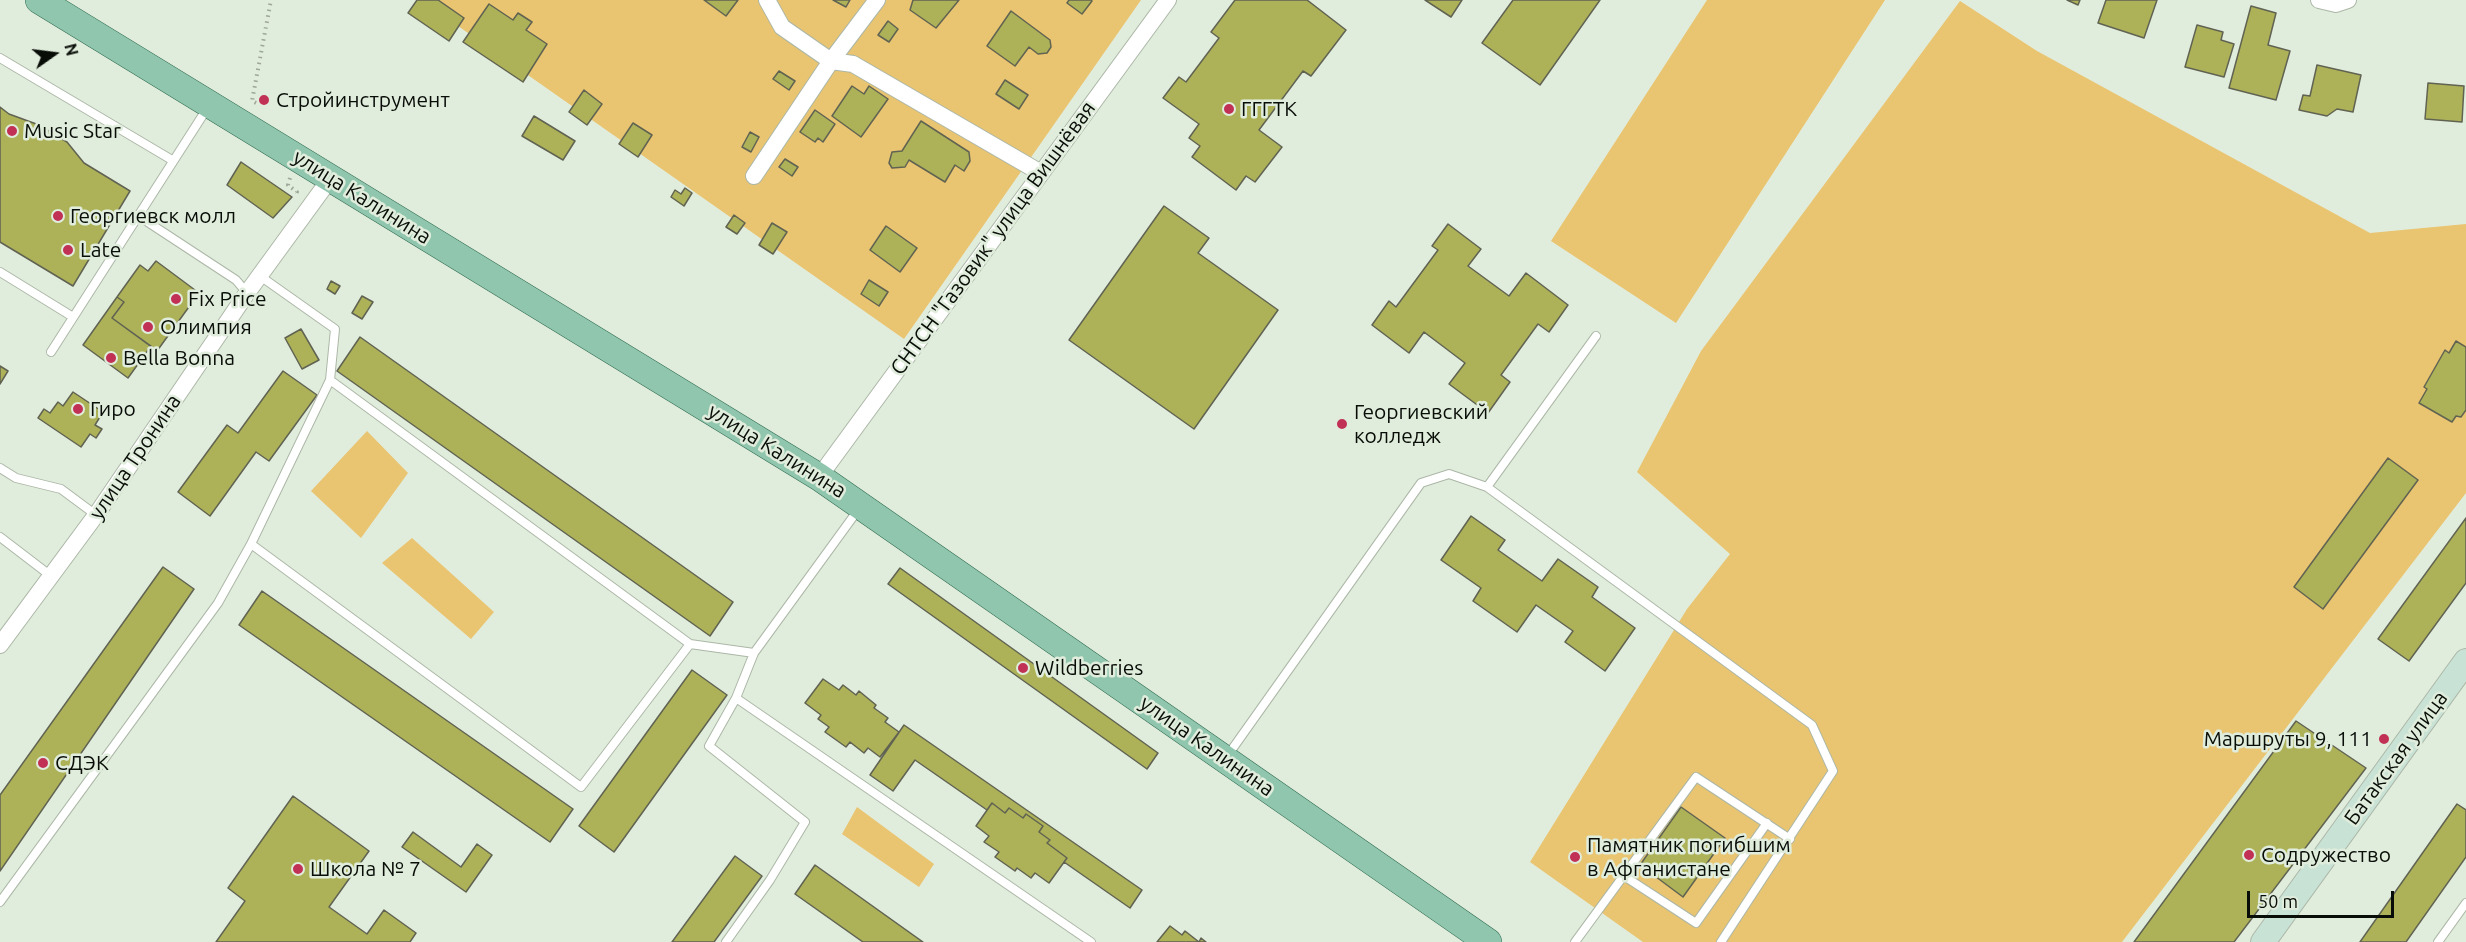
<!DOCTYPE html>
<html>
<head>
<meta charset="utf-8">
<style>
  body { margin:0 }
  #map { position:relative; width:2466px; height:942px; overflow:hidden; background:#e1eddc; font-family:Ubuntu,sans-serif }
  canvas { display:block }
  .north { position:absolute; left:24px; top:24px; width:60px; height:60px; -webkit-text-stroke:4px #e1eddc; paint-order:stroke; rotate:76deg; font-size:16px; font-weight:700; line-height:24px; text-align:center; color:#090d08 }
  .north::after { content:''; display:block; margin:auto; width:21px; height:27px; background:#090d08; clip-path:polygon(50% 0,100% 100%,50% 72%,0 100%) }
  .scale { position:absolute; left:2247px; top:891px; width:147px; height:27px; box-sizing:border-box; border:3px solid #090d08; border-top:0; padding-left:8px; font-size:18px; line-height:21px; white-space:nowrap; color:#090d08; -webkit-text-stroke:4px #e1eddc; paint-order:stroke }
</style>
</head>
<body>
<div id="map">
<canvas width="2466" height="942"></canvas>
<div class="north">N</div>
<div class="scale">50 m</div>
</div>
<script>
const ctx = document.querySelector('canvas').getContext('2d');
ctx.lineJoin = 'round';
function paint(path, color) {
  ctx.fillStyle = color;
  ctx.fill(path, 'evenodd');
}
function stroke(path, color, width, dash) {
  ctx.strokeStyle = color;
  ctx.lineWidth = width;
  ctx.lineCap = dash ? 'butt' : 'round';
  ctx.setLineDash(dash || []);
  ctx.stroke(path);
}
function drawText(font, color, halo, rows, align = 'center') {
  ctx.font = font + ' Ubuntu,sans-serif';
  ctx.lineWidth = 5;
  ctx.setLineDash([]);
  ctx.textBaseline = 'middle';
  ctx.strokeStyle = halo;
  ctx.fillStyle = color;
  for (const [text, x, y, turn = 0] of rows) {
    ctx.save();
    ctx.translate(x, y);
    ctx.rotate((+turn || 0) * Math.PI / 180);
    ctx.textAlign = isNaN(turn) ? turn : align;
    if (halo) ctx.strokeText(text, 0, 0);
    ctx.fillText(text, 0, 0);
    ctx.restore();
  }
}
const green = new Path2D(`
  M421,0H1141L904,339Z
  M1707,0H1885L1676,323L1551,241Z
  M1960,1L2037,51L2370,233L2466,224V493L2122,942H1643L1530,862L1687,609L1730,554L1637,472L1701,351Z
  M367,431L408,473L361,538L311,491Z
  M412,538L494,612L471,639L382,563Z
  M857,807L934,864L919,887L842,834Z`);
const building = new Path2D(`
  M417,0H438L464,18L449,41L408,13Z
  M704,0H738L726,16Z
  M833,0H850L846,7Z
  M913,0H959L936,28L910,10Z
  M1069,0H1091L1092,1L1082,14L1067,3Z
  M1235,0H1307L1346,30L1311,76L1303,71L1259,130L1282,147L1255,182L1246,176L1236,190L1192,157L1200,146L1189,138L1199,124L1163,98L1179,77L1186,82L1219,38L1211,32Z
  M1425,0H1462L1451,17Z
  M1513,0H1600L1540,85L1482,43Z
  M2067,0H2080L2078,5Z
  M2106,0H2157L2144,38L2098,23Z
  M489,4L513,20L518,13L532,22L526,30L547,44L523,82L463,42Z
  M2251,6L2276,13L2268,45L2290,51L2276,100L2229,88Z
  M1011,11L1050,40L1051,47L1047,53L1038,54L1029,47L1015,66L987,46Z
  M888,21L898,29L889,42L878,35Z
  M2197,25L2223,32L2221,40L2234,44L2224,77L2185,67Z
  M2317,65L2361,75L2353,112L2337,109L2327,116L2299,110L2303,95L2310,96Z
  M779,71L795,81L789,90L773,79Z
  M1005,80L1028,95L1019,109L996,94Z
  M2428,83L2464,86L2462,122L2425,119Z
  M852,86L864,94L869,86L888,99L861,137L832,116Z
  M584,90L602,104L587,125L569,112Z
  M0,107L9,114L39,125L67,142L84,163L130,191L73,286L0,242Z
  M815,110L835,124L823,142L818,138L815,142L800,132Z
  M534,116L575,141L563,160L522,136Z
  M921,121L969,152L970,161L964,171L955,165L945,182L909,160L905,167L892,168L889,163L892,152L902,151Z
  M633,123L652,135L638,157L619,144Z
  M750,132L759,137L751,152L742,147Z
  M785,159L798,167L792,176L779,167Z
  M241,162L292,197L273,218L227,185Z
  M685,188L692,193L684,206L671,197L675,190L681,194Z
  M1164,206L1209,238L1198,253L1278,310L1194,429L1069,340Z
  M734,215L745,223L737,234L726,227Z
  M772,223L787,232L773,254L759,245Z
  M1448,224L1481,249L1468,266L1509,296L1526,273L1568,305L1549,332L1538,324L1501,375L1510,382L1488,413L1449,384L1465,363L1424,332L1409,353L1372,325L1389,301L1396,307L1438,250L1432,246Z
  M886,226L917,248L900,272L870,250Z
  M156,261L199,293L157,351L112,318L124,302L117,297L140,265L148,271Z
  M869,280L888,292L879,306L861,294Z
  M331,281L340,286L335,294L327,289Z
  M362,296L373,302L362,319L352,313Z
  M117,297L124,302L112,318L151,346L128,378L83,345Z
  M301,329L319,360L302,369L285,338Z
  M360,337L733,602L710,636L337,371Z
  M2456,341L2466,347V410L2461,417L2456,416L2452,422L2419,403L2427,389L2424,387L2445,350L2449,353Z
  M0,366L8,371L0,384Z
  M283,371L317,395L269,461L256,452L210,516L178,492L227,425L238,433Z
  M73,392L103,412L95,425L102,429L96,438L90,434L81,447L38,418L44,409L50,413L58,402L63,406Z
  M2388,458L2418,480L2323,609L2294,587Z
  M1471,516L1505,540L1498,550L1542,581L1558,559L1598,587L1592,597L1635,628L1605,671L1565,642L1573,631L1536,605L1517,632L1473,601L1481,588L1441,560Z
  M2466,518V583L2409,661L2378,639Z
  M163,567L194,589L0,871V795Z
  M900,568L1158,753L1147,769L888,584Z
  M262,591L573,809L550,842L239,625Z
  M692,670L727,695L614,852L579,826Z
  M823,679L839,690L843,685L856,695L859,691L876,705L874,708L888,718L885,722L899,732L880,757L868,748L864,753L850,742L846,747L825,732L829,727L818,719L821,715L805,703Z
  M2296,721L2366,768L2234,942H2134Z
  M904,725L1142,890L1130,908L1064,862L1067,858L1047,843L1050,840L1039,832L1043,826L1026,814L1023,818L1009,808L1005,813L992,803L987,810L915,760L893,791L870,775Z
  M293,796L369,851L329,907L367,934L384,910L416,933L410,942H216L245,901L228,888Z
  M992,803L1005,813L1009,808L1023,818L1026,814L1043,826L1039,832L1050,840L1047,843L1067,858L1049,883L1035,873L1031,878L1017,868L1015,871L995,857L999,852L984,842L989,836L976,826Z
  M2457,804L2466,810V857L2406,942H2360Z
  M1681,807L1725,838L1683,897L1640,865Z
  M413,832L461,867L477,844L492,855L466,892L402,847Z
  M735,856L762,876L714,942H672Z
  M815,865L923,942H863L795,894Z
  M1170,926L1182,935L1185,931L1199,942L1201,938L1206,942H1157Z`);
const path = new Path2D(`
  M256,103L252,101L271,0
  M290,178L288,185L297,192L295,195`);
const lane = new Path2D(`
  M0,58L172,160
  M137,215L236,280L247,293
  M0,272L73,317
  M260,276L335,329L330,380L690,644L754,653
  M51,352L208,107
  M330,380L251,544L581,787L690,644
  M0,468L16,478L61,489L96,515
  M1487,487L1596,336
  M858,510L754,653L736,698L1091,942
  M0,537L51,576
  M1228,755L1421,483L1449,474L1487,487L1812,725L1833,771L1721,942
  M1624,876L1696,923L1767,823
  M0,902L218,603L251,544
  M726,942L770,880L805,822L709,746L736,698
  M1575,942L1696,777L1790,839
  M2438,942L2466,903`);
const street = new Path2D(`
  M767,0L782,27L831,61L853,64L1041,173
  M2319,0L2336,4L2348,0
  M754,176L831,61L877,0
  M819,477L1168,0
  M0,645L96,515L247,293L330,179`);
const secondary = new Path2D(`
  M2263,942L2466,661`);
const primary = new Path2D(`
  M39,0L819,477L1488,942`);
const markers = [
  [264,100,6,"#c13155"],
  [1229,109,6,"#c13155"],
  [12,131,6,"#c13155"],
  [58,216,6,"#c13155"],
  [68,250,6,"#c13155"],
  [176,299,6,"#c13155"],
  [148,327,6,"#c13155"],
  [111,358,6,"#c13155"],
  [78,409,6,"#c13155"],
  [1342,424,6,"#c13155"],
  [1023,668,6,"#c13155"],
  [2384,739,6,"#c13155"],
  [43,763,6,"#c13155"],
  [2249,855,6,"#c13155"],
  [1575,857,6,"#c13155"],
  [298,869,6,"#c13155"]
];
const poiNames = [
  ["Стройинструмент",276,100],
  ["ГГГТК",1241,109],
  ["Music Star",24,131],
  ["Георгиевск молл",70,216],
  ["Late",80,250],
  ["Fix Price",188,299],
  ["Олимпия",160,327],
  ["Bella Bonna",123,358],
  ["Гиро",90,409],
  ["Георгиевский",1354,412],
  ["колледж",1354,436],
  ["Wildberries",1035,668],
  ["Маршруты 9, 111",2372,739,"right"],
  ["СДЭК",55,763],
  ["Памятник погибшим",1587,845],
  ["в Афганистане",1587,869],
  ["Содружество",2261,855],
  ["Школа № 7",310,869]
];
const streetNames = [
  ["улица Калинина",362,197,32],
  ["СНТСН \"Газовик\" улица Вишнёвая",993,238,-54],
  ["улица Калинина",777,451,32],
  ["улица Тронина",135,457,-56],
  ["улица Калинина",1207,746,35],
  ["Батакская улица",2396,758,-54]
];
paint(green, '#e9c471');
paint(building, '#adb258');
stroke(building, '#616352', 1.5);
stroke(lane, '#acb7a7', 10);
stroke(street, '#acb7a7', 18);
stroke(secondary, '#acb7a7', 26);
stroke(primary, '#316c51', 28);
stroke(path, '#9ea79a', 4, [1.5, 4.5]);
stroke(lane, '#fff', 8);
stroke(street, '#fff', 16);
stroke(secondary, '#c8e2d6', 24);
stroke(primary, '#90c5ae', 27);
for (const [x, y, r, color] of markers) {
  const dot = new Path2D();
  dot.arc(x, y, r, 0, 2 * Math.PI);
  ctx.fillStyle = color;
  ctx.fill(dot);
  stroke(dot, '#e1eddc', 2);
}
drawText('21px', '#090d08', '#e1eddc', poiNames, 'left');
drawText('21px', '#090d08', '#e1eddc', streetNames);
</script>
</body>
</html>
